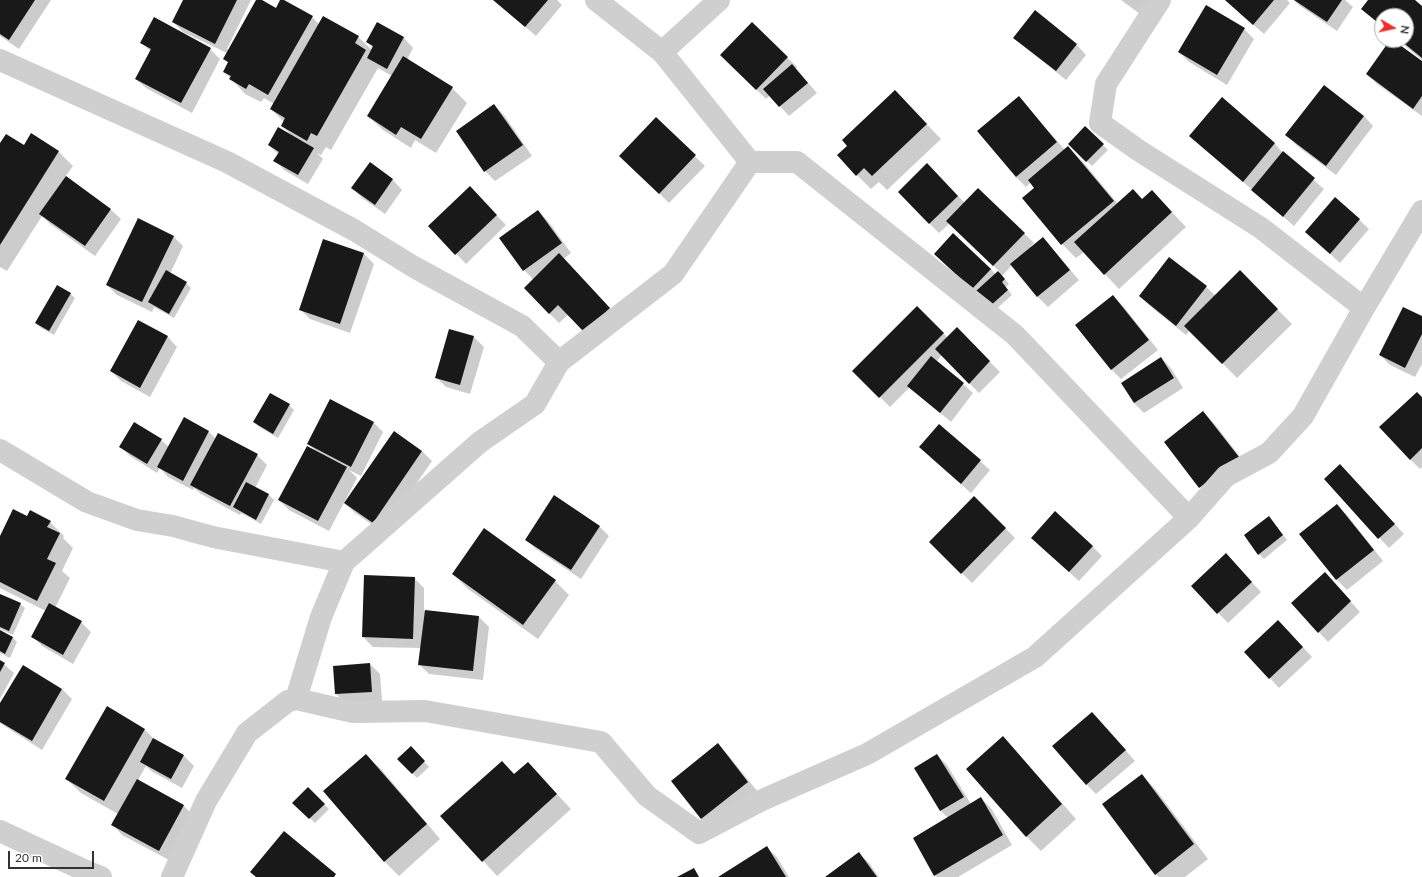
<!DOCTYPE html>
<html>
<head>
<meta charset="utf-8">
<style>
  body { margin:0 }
  #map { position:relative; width:1422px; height:877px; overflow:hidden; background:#fff; font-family:Lato,sans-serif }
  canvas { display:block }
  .north { position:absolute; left:1374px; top:8px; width:40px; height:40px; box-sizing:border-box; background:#fff; border:1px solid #adadad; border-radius:50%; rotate:99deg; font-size:11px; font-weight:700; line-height:16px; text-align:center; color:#323232 }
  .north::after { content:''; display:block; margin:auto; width:14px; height:18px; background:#f52b28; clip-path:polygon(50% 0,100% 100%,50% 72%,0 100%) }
  .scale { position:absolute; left:8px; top:851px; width:86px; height:18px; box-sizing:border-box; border:2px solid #323232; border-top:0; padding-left:5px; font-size:12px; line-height:14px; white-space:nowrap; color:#323232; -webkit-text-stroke:3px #fff; paint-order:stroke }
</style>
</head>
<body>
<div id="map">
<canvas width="1422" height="877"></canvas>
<div class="north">N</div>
<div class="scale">20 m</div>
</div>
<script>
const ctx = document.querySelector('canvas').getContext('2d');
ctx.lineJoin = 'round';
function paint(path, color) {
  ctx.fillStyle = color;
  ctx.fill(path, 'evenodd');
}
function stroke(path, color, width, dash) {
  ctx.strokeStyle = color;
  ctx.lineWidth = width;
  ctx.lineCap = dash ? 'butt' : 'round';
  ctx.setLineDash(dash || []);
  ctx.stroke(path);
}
const shadow = new Path2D(`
  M0,0H51L19,49L0,36Z
  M184,0H251L227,49L229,50L257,0H260L276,9L282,0L312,17L319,24L358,37L372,50L373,48L367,42L377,23L404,38L413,48L407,60L452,88L467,103L436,153L415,140L411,148L383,130L368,116L392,76L378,68L331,150L326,147L321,155L317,153L323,159L308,184L284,170L275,160L278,154L269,145L292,136L282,126L284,122L271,109L274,104L264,98L261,102L245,94L224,71L229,63L224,58L227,53L183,32L173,22Z
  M494,0H557L562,5L536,36Z
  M1121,0H1150L1140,14Z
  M1225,0H1287L1290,3L1264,34Z
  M1294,0H1345L1353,7L1337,31L1300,6Z
  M1370,0H1413L1422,7V60L1398,40H1406V16H1382V27L1363,9Z
  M1035,12L1077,45L1086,55L1066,80L1025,47L1015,37Z
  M752,23L797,67L796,69L817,93L789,116L770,95L766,99L722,55Z
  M1244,29L1254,39L1227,85L1189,62L1179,52Z
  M141,42L210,49L220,59L192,113L146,88L136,79L151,52Z
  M1422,62V116L1377,84L1367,74Z
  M1018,97L1065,150L1068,147L1083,162L1118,204L1142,200L1166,206L1186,227L1119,289L1084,252L1076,258L1062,244L1036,188L1031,182L1026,187L1016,177L978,131Z
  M1222,98L1275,144L1284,154L1324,189L1294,226L1190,136Z
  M494,105L504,115L532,156L495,181L485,171Z
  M909,106L941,139L887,190L879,182L871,189L857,175Z
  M1364,116L1373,126L1336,175L1296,145L1287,135Z
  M656,119L705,166L669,203L621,156Z
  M1085,127L1108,150L1092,166L1069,144Z
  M0,145L24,146L58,151L73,166L65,177L111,210L121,219L95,256L50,224L42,216L7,271L0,267Z
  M370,163L393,180L402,190L385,214L362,198L352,188Z
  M937,175L965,203L1024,233L1034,243L1030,247L1031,248L1043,238L1079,280L1048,307L1038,297L1012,265L1002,276L1009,284L1006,287L1012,295L994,311L945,264L991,269L996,275L1000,272L950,223L939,233L929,223Z
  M479,197L506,225L466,264L430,226Z
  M1336,198L1369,229L1340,263L1306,232Z
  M538,211L548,221L571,253L563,259L619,318L569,314L559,323L549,313L533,279L524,270L501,238Z
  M173,236L183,246L170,274L186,283L191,288L174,318L154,307L152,312L117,295L107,285Z
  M324,240L364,254L374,264L350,333L310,319L300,309Z
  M1240,272L1292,324L1237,378L1190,330L1186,335L1150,306L1140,296L1206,287L1216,296Z
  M70,293L75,298L54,335L41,328L36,323Z
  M1113,296L1123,306L1158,350L1121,379L1111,369Z
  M917,307L948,338L957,329L1000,372L979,393L942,355L936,362L963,384L973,393L951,422L910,387L890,407L854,371Z
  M1422,317V364L1415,377L1390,365L1380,355Z
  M138,321L168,337L177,347L150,397L121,381L111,371Z
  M474,337L484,347L470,394L446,387L436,377Z
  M1161,358L1171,368L1183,388L1144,413L1134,403L1122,383Z
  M1422,398V467L1420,469L1410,459Z
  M289,405L294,410L278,438L259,427L254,422Z
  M1203,412L1213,422L1248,467L1210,497L1200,487L1165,442Z
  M184,418L209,432L216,439L257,455L267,465L255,488L269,495L274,500L261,524L241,513L240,515L201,494L194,488L193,490L168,477L160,468L157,473L130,456L121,447L161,440L169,447Z
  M374,423L383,432L361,476L349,470L357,478L329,531L289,510L279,500L315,450L308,444Z
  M422,451L432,461L383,532L355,513L345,503Z
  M930,457L980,461L990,470L971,493Z
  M1350,475L1404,534L1389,548L1325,479Z
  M974,497L1015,538L972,583L930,542Z
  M1337,505L1347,515L1383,561L1347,590L1337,580L1301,534Z
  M1269,517L1287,540L1264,559L1259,554Z
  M27,518L50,522L64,536L63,538L73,548L62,571L70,578L55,608L81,622L91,632L73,664L42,646L32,636L46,611L0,588V538Z
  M599,526L609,536L581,579L536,549L526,540Z
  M1092,546L1102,556L1079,581L1042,548Z
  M1235,564L1261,592L1228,623L1192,586Z
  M453,574L555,581L569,595L538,639L468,589Z
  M414,578L424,588V611L479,617L489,627L483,680L429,674L419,664L421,648L373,647L363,637Z
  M1334,583L1360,612L1328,642L1319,632Z
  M0,595L20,604L25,608L13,635L0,629Z
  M1288,631L1312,657L1279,688L1270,678Z
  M0,632L12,637L17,642L10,658L0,653Z
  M0,661L14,673L0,699Z
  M370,664L380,674L382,701L346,704L336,694Z
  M62,689L72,699L42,750L0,723V705Z
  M1092,713L1135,761L1096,794L1086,784Z
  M144,729L156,741L184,756L194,766L182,788L151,771L146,766L138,780L184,806L193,815L169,860L122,835L113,825L118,814L81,793L67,779Z
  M1003,738L1017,752L1076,819L1041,851L1026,836Z
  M718,745L728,755L758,792L711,829L702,819L672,781Z
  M411,748L429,767L417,778L399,759Z
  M366,755L381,769L440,839L399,876L384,861Z
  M937,755L947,765L971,804L981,798L991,808L1012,845L958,877H937L935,875L948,818L941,811L915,769Z
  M528,763L571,809L497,876L442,816L515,775Z
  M1142,775L1156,790L1208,859L1185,877H1159L1155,874Z
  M308,788L329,809L315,823L294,803Z
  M767,848L777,857L789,877H720Z
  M859,854L869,863L879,877H827Z`);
const building = new Path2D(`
  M0,0H35L9,40L0,34Z
  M183,0H237L215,44L172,22Z
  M256,0H262L276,8L280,0H284L313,16L268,95L249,84L246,89L229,79L231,76L223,72L228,62L223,59Z
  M493,0H548L525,27Z
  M1225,0H1274L1253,25Z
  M1294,0H1342L1327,22Z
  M1368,0H1415L1422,6V58L1400,40H1406V16H1382V26L1361,9Z
  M1206,5L1245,28L1217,75L1178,52Z
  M1035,10L1077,44L1056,71L1013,38Z
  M323,16L359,36L355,43L366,50L317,136L311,133L307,141L281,126L285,118L270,109Z
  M154,17L211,48L181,103L135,79L151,49L140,43Z
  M377,22L404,37L387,69L367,58L373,46L366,42Z
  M752,22L788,57L756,90L720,55Z
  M1390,40H1393L1422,61V96L1413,109L1366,74Z
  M403,56L453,87L421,139L401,127L396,135L367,116Z
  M792,64L808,83L779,107L763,89Z
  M1324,85L1364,116L1326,166L1285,135Z
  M895,90L927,124L872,176L864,168L856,176L837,155L847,146L842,140Z
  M1019,96L1057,142L1016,177L977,131Z
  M1222,97L1275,143L1243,182L1189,136Z
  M494,104L523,145L484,172L456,131Z
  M656,117L696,155L659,194L619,156Z
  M1085,126L1104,144L1086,162L1068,144Z
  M278,127L314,148L298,175L273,161L279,152L268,145Z
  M31,133L59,151L0,245V143L6,134L24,145Z
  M1068,146L1114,201L1061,245L1022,198L1034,188L1028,180Z
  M1283,151L1315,178L1283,217L1251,190Z
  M370,162L393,179L375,205L351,188Z
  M927,163L958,196L929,224L898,192Z
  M66,176L111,209L85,246L39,214Z
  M470,186L497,215L455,255L428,226Z
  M978,188L1025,233L993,266L946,221Z
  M1133,189L1142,199L1152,190L1172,212L1104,275L1074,242Z
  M1335,197L1360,219L1330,254L1305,232Z
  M538,210L562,243L523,271L499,238Z
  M138,218L174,236L142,302L106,285Z
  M953,233L991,269L972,289L934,254Z
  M1043,237L1070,270L1037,297L1010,264Z
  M323,239L364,253L340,324L299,310Z
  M559,253L610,308L584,332L558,305L549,314L524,288Z
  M1169,257L1207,286L1176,326L1139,296Z
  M166,270L187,282L169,314L148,302Z
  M1240,270L1278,309L1222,364L1184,326Z
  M998,271L1005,279L1002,282L1008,290L989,307L976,291Z
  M57,285L71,293L49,331L35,323Z
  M1113,295L1149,340L1111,370L1075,325Z
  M917,306L944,333L879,398L852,371Z
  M1403,307L1422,316V334L1405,368L1379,355Z
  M138,320L168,336L140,388L110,371Z
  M957,327L990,361L969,384L935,349Z
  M449,329L474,336L460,385L435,378Z
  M931,356L964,383L940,413L907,386Z
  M1161,357L1174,378L1134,403L1121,383Z
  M1417,392L1422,397V448L1410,460L1379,427Z
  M270,393L290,404L273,434L253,422Z
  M330,399L374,422L351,467L307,444Z
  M1203,411L1239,457L1199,488L1164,442Z
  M184,417L209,431L183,481L157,467Z
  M134,422L162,439L147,464L119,447Z
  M939,424L981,460L961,484L919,447Z
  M394,431L422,451L373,523L344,503Z
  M218,433L258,454L230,506L190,485Z
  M307,446L347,467L318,521L278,500Z
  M1340,464L1395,524L1378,539L1324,479Z
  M246,482L269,494L256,520L233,507Z
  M554,495L600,526L571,570L525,540Z
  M974,496L1006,528L961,574L929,542Z
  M1337,504L1374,550L1336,580L1299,534Z
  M13,509L27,516L30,510L51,521L47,527L60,533L47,559L56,563L37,601L0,582V536Z
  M1055,511L1093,546L1069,572L1031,538Z
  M1269,516L1283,535L1258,555L1244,535Z
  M484,528L556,580L523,625L452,574Z
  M1226,553L1252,582L1217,614L1191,586Z
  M1325,572L1351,601L1318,633L1291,603Z
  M364,575L415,577L413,639L362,637Z
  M0,594L21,603L9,631L0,627Z
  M49,603L82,621L63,655L31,637Z
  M425,610L479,616L473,671L418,665Z
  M1278,620L1303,647L1269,679L1244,652Z
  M0,630L13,637L5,654L0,651Z
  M0,660L5,663L0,672Z
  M370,663L372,692L335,694L333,666Z
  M23,665L62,689L32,741L0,722V703Z
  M107,706L145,729L104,801L65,779Z
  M1092,712L1126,750L1086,785L1052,746Z
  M1003,736L1062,804L1026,837L966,769Z
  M153,738L184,755L171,779L140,762Z
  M718,743L748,782L701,819L671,781Z
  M411,746L425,761L412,774L397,759Z
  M366,754L427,824L384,862L323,791Z
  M937,754L964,797L940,811L914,768Z
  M502,761L514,774L528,762L557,794L482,862L440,816Z
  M1142,774L1194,844L1155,875L1102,804Z
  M137,779L184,805L159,851L111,825Z
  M308,787L325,804L309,819L292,803Z
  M981,797L1003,835L934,876L913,838Z
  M284,831L336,874L334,877H256L250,872Z
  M767,846L786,877H718Z
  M859,852L877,877H825Z
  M694,868L699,877H677Z`);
const street = new Path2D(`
  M596,0L662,52L750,162
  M1160,0L1106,84L1100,123L1138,150L1261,228L1364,308
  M662,52L719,0
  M0,60L227,162L354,230L414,267L522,326L559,362L535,404L480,442L344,562L321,617L296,699
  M559,362L673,274L750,162H797L1015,335L1189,518
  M0,450L87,502L137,520L173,526L213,537L344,562
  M0,831L88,872L101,877
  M172,877L206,801L247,733L288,701L296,699L353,712L425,711L601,742L647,796L699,833L760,801L867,754L1035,657L1189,518L1226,476L1269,453L1303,416L1364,308L1422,211`);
paint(shadow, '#0003');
paint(building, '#191919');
stroke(street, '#cfcfcf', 22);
</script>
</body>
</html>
